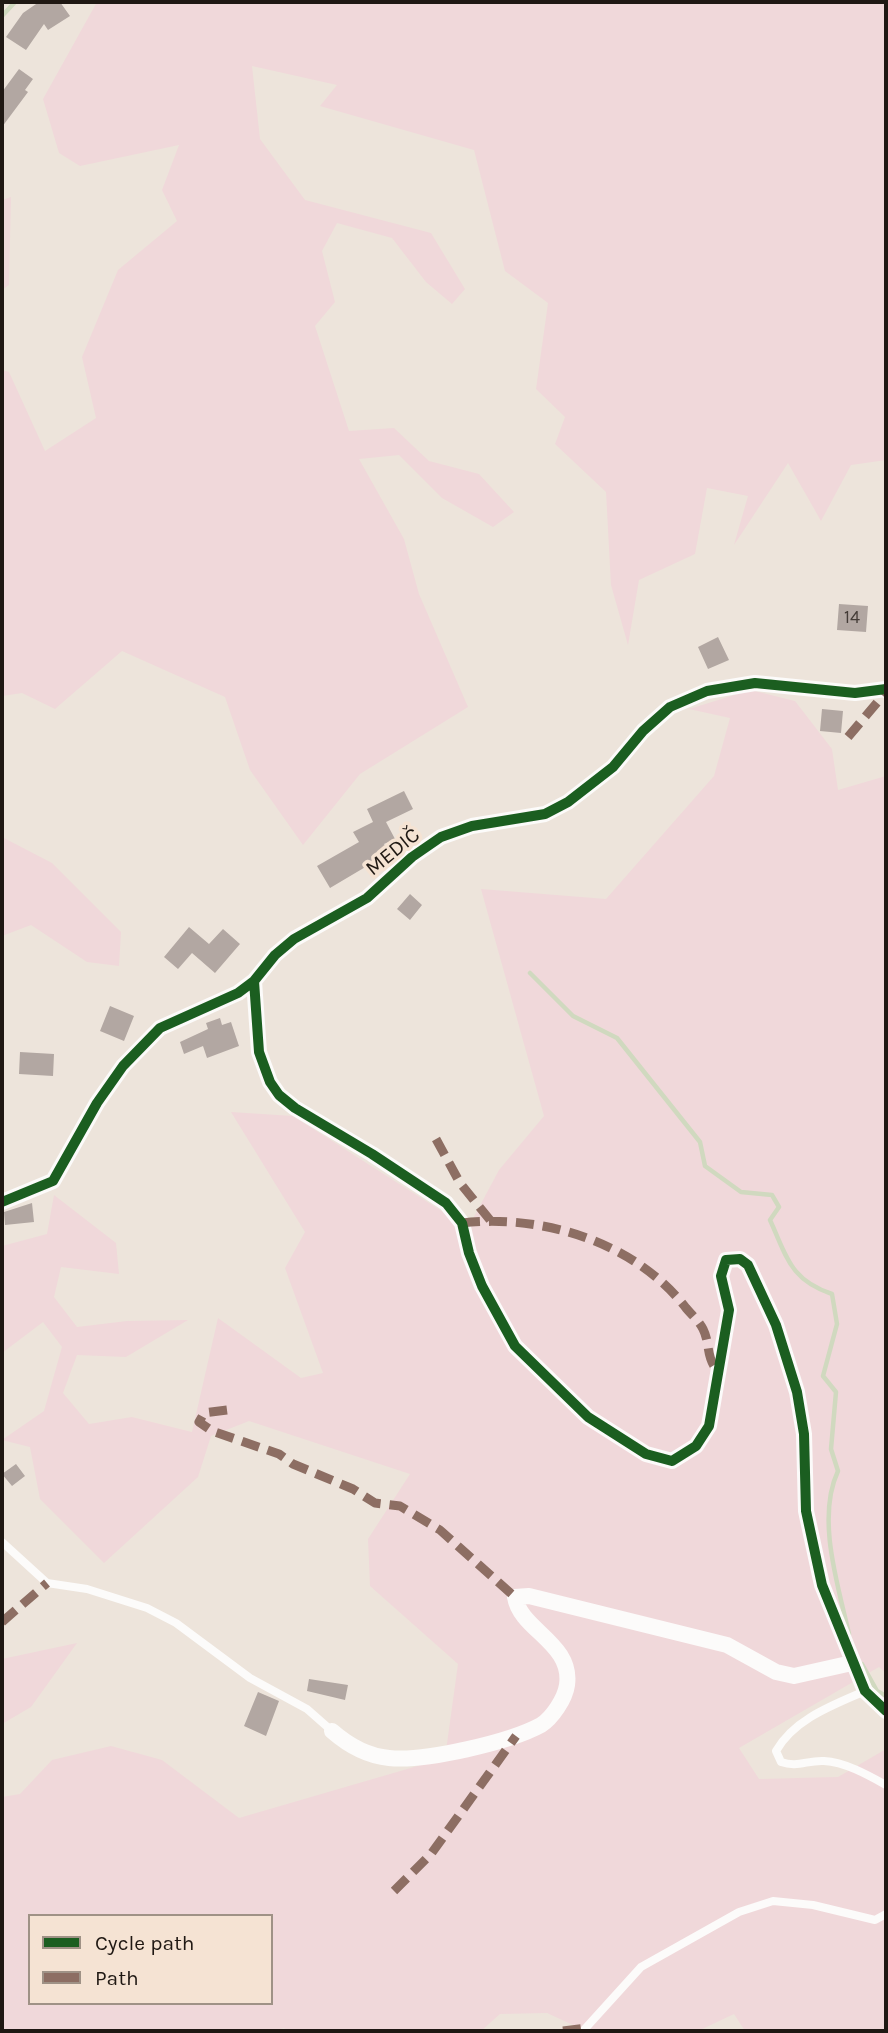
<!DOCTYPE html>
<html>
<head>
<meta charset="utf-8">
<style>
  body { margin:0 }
  #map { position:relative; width:888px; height:2033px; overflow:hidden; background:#ede4db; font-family:Karla,sans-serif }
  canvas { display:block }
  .frame { position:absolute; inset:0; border:4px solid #1f1813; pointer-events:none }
  .legend { position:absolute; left:28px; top:1914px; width:245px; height:91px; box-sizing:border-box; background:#f5e3d3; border:2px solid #9f9286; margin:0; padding:9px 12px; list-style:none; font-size:21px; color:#1f1813 }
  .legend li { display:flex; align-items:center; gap:14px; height:35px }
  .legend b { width:35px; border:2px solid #9f9286 }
</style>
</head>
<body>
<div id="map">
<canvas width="888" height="2033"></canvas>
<div class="frame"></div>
<ul class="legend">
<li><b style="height:9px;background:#1b5e20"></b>Cycle path</li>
<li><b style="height:9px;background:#8d6e63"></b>Path</li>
</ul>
</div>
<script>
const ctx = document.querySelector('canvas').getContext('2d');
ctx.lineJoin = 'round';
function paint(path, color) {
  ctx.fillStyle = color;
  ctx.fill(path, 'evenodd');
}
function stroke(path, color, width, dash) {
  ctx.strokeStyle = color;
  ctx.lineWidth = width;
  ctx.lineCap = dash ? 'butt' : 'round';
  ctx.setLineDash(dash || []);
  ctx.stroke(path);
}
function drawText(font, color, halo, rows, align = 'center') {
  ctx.font = font + ' Karla,sans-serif';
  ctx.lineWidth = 7;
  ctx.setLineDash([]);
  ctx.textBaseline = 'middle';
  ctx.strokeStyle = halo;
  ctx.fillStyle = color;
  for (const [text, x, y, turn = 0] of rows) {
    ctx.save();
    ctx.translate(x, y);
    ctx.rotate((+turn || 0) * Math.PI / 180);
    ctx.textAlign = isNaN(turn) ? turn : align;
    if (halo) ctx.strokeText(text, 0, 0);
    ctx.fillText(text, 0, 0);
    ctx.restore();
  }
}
const green = new Path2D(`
  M97,2H886V460L851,465L821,521L788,463L734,545L748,496L707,488L695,554L639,580L628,645L611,585L606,492L555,444L565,417L536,389L548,303L505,271L474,150L320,106L337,85L252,66L260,139L305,200L431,233L465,289L452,304L426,282L392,238L337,223L322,251L335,302L315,326L349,431L394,428L429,461L479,474L514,512L493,527L442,498L399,455L359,459L404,539L419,594L468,707L360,774L303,845L250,770L225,697L122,651L55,709L22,693L2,696V370L9,372L45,451L96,418L82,357L118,270L177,221L162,190L179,145L80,166L59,153L43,99Z
  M11,197L9,285L2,290V200Z
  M751,690L795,701L832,749L838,790L886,776V1673L879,1667L739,1748L759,1779L838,1777L886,1749V2031H745L734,2014L698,2031H586L547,2013L500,2014L481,2031H287L284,2028L274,2031H2V1797L20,1794L52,1760L111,1746L162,1760L239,1818L445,1758L458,1664L370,1586L368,1539L410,1474L249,1421L211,1436L198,1477L104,1563L40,1499L30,1447L2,1440L44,1411L62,1347L43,1322L2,1353V1246L47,1234L54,1195L116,1243L119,1274L61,1267L54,1297L77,1327L127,1321L188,1320L126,1357L77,1355L63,1393L89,1424L132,1417L192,1432L218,1318L301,1378L323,1373L285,1268L305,1232L231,1112L293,1116L468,1228L499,1170L544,1116L481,889L606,899L714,776L730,718L689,709ZM30,1916H271V2003H30Z
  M2,837L52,863L121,932L119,966L87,962L31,925L2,936Z
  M77,1643L31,1707L2,1724V1659Z`);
const stream = new Path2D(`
  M2,16L15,2
  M530,973L573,1016L617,1038L700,1142L705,1166L741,1192L772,1195L779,1207L770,1220C787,1257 790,1280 832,1294L837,1324L823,1376L836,1392L831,1449L838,1471C816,1518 838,1585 849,1634
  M862,1664L877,1691L886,1696`);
const building = new Path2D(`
  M39,2H60L70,16L48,30L44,24L26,50L6,37L23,13Z
  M19,69L33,79L25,90L28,92L2,127V92Z
  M839,604L868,606L866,632L837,630Z
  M718,637L729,660L708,669L698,647Z
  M822,709L843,711L841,733L820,731Z
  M404,791L413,809L386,822L395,839L384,844L389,853L330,888L317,866L359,842L353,832L373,822L367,809Z
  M410,894L422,905L410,920L397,909Z
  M189,927L209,944L223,929L240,944L215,973L192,953L178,969L164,957Z
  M110,1006L134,1016L124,1041L100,1031Z
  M220,1018L222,1025L231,1022L239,1046L207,1058L203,1046L184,1054L180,1042L208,1029L206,1023Z
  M20,1052L54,1054L53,1076L19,1074Z
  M32,1203L34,1222L5,1225L4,1212Z
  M16,1464L25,1476L12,1486L2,1474Z
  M309,1679L348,1685L345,1700L307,1691Z
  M258,1692L279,1701L266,1736L244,1726Z`);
const lane = new Path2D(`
  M2,1542L47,1583L87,1589L147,1608L176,1623L250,1678L307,1709L332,1731
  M865,1691C833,1705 794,1719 776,1751L781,1762C798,1768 807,1760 824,1761C845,1762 868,1775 886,1785
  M583,2031L641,1967L739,1912L773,1901L813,1905L875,1920L886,1914`);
const street = new Path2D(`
  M254,981L259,1052L270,1082L279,1095L295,1108L372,1154L446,1203L462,1223L469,1253L482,1286L515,1346L588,1417L646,1454L672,1461L696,1446L709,1426L729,1310L721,1276L726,1260L740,1259L748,1265L776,1325L797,1392L804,1434L806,1511L822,1585L865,1691L886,1711
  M2,1202L53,1181L97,1103L123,1066L160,1028L238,993L254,981L275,955L294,939L367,898L412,857L441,837L472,826L545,814L568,802L613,767L643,731L670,707L707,691L755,683L855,693L886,689
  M332,1731C348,1745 368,1756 389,1758C424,1762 510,1742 541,1725C552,1718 565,1699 567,1685C573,1643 520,1630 515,1597L529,1596L727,1645L776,1672L794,1676L852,1663`);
const quiet = new Path2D(`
  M848,737L886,692
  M436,1139L460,1183L490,1220
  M462,1223C543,1214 635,1242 686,1308C691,1314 699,1321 703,1329C711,1345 705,1358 719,1372
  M227,1410L204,1413L199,1422L212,1431L279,1454L293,1464L353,1489L375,1503L400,1506L440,1530L515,1597
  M2,1622L47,1583
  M394,1891L431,1854L516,1736
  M563,2031L587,2028`);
const cycleway = new Path2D(`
  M254,981L259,1052L270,1082L279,1095L295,1108L372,1154L446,1203L462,1223L469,1253L482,1286L515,1346L588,1417L646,1454L672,1461L696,1446L709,1426L729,1310L721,1276L726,1260L740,1259L748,1265L776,1325L797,1392L804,1434L806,1511L822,1585L865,1691L886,1711
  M2,1202L53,1181L97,1103L123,1066L160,1028L238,993L254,981L275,955L294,939L367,898L412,857L441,837L472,826L545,814L568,802L613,767L643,731L670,707L707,691L755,683L855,693L886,689`);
const numberNames = [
  ["14",852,618]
];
const streetNames = [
  ["MEDIČ",393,852,-39]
];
paint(green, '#f0d8da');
stroke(stream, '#d0d9bf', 4.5);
paint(building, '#b2a7a2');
stroke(lane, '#fcfbfa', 8);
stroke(street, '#fcfbfa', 16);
stroke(quiet, '#8d6e63', 9, [18, 9]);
stroke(cycleway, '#1b5e20', 10);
drawText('18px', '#443c37', null, numberNames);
drawText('21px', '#1f1813', '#f5e3d3', streetNames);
</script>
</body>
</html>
